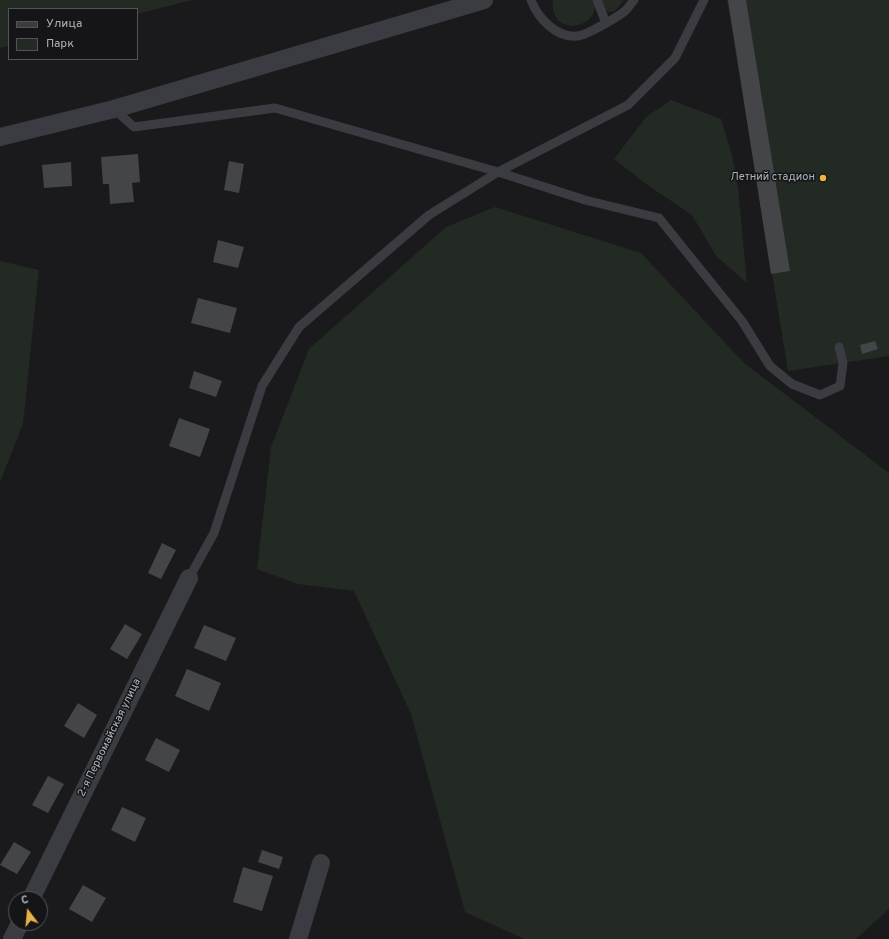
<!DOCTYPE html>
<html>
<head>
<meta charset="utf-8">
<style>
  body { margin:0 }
  #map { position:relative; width:889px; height:939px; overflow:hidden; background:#1a1a1c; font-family:Overpass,sans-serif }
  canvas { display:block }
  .legend { position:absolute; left:8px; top:8px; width:130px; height:52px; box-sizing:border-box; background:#151517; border:1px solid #525359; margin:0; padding:5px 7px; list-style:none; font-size:12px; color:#adb1bb }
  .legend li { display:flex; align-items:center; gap:8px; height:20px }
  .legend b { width:20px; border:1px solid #525359 }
  .north { position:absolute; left:8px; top:891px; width:40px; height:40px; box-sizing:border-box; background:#151517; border:1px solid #525359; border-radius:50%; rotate:344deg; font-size:11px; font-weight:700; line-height:16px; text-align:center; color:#adb1bb }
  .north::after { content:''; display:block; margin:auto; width:14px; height:18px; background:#eab444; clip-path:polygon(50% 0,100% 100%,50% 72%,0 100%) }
</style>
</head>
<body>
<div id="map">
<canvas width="889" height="939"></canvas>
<ul class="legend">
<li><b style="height:5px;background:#3b3c41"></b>Улица</li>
<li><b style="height:11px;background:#222a23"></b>Парк</li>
</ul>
<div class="north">С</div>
</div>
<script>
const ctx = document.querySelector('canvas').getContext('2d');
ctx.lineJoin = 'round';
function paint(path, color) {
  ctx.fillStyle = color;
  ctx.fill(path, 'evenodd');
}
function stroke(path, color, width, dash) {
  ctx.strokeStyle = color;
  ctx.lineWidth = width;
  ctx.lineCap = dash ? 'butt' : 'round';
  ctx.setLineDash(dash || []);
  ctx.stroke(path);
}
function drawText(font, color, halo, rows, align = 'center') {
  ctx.font = font + ' Overpass,sans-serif';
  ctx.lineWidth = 3;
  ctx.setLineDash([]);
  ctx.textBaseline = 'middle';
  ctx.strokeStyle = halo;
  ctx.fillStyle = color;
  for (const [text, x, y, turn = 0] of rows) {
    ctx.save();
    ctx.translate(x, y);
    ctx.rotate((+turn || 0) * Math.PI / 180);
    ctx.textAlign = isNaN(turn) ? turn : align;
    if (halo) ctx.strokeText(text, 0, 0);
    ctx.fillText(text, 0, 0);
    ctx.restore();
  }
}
const green = new Path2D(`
  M0,0H192L137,14V9H9V46L0,48Z
  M553,0H594C602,30 548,38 553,0Z
  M600,0H624L615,11L609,12L604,10Z
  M727,0H889V356L788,371Z
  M671,100L721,119L732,155L738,188L747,283L716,256L692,215L646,184L614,159L646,117Z
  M495,207L641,253L744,363L889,473V909L856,939H524L465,912L411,714L354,591L298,584L257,569L271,447L309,349L446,227Z
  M0,261L39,270L23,424L0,482Z`);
const building = new Path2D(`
  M728,0H746L790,271L771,274Z
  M138,154L140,182L132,183L134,202L110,204L109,184H103L101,157Z
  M229,161L244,164L239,193L224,190Z
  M71,162L72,186L44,188L42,165Z
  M218,240L244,247L238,268L213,262Z
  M198,298L237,308L230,333L191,323Z
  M875,341L878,349L862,354L860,345Z
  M194,371L222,381L216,397L189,388Z
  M179,418L210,429L200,457L169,446Z
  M162,543L176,550L161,579L148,573Z
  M125,624L142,634L127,659L110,649Z
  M204,625L236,638L226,661L194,648Z
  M187,669L221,683L209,711L175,696Z
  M78,703L97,715L84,738L64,726Z
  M156,738L180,750L169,772L145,760Z
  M48,776L64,784L48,813L32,805Z
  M122,807L146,818L135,842L111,830Z
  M14,842L31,852L17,874L0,865Z
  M262,850L283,857L279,869L258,862Z
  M243,867L273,876L262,911L233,902Z
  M83,885L106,898L92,922L69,909Z`);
const service = new Path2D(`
  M531,0C538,18 556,38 577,36C585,36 620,16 626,10C629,7 631,3 634,0
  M597,0L606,23
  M114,109L134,127L275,108L498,172L585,200L659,218L742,321L770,366L792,384L820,395L840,386L843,363L839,347
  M189,578L214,533L262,386L299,327L429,215L498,172L628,105L675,58L704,0`);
const minor = new Path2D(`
  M0,137L114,109L484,0
  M31,899L189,578
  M12,939L20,923
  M298,939L321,863`);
const markers = [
  [823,178,4,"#eab444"]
];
const poiNames = [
  ["Летний стадион",815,178]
];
const streetNames = [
  ["2-я Первомайская улица",110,738,-64]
];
paint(green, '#222a23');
paint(building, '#444549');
stroke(service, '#3b3c41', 9);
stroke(minor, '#3b3c41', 18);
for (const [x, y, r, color] of markers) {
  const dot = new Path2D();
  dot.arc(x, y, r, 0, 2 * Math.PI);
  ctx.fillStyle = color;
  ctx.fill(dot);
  stroke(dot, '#151517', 1.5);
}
drawText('11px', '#adb1bb', '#151517', poiNames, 'right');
drawText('11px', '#adb1bb', '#151517', streetNames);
</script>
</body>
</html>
